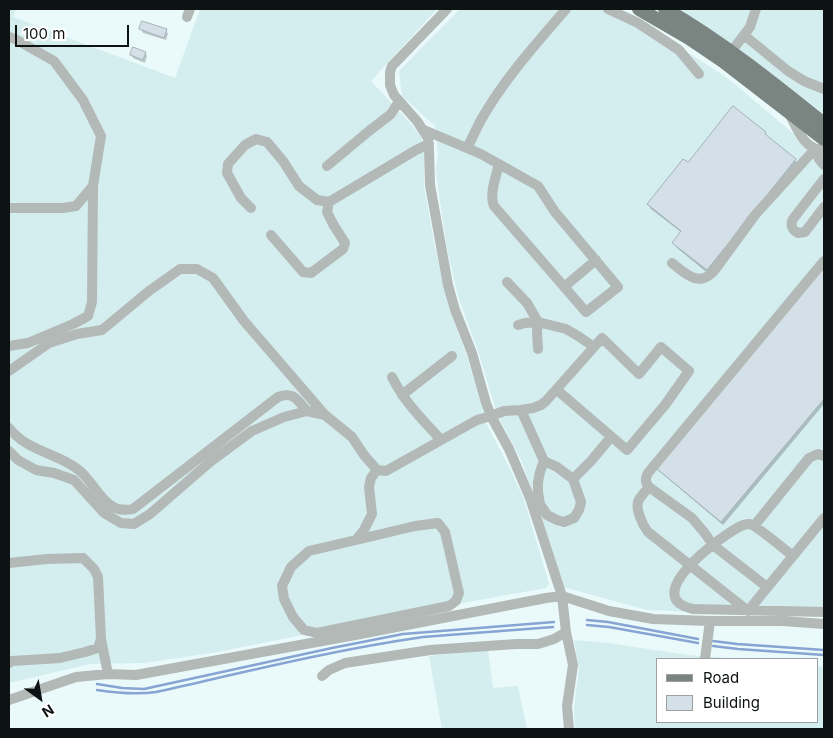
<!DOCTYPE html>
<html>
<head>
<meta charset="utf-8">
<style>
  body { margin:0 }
  #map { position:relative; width:833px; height:738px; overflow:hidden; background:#eafafb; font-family:Inter,sans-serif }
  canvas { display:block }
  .frame { position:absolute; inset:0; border:10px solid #0d1213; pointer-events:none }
  .legend { position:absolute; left:656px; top:658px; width:162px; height:65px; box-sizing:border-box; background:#fff; border:1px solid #9ea0a1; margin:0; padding:6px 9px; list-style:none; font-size:15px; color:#0d1213 }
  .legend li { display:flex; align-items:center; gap:10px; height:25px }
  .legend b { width:25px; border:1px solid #9ea0a1 }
  .north { position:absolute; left:15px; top:673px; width:50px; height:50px; -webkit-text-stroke:4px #fff; paint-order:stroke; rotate:148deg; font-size:14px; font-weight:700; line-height:20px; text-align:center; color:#0d1213 }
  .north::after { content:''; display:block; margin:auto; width:18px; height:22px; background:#0d1213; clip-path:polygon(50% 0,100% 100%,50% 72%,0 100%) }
  .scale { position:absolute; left:15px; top:25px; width:114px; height:22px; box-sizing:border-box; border:2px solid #0d1213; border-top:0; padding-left:6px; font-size:15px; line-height:18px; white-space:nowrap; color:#0d1213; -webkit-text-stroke:4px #fff; paint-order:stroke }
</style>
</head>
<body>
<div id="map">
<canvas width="833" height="738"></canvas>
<div class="frame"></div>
<ul class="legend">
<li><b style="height:6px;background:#7a8581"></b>Road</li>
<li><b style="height:14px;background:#d3e0e7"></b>Building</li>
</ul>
<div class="north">N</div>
<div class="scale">100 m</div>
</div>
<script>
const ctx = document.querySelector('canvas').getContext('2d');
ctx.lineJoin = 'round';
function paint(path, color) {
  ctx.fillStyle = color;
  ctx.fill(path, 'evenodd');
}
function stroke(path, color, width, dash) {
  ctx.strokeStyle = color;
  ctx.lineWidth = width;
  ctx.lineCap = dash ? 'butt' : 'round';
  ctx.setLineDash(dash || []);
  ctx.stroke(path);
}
const built = new Path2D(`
  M9,9H16L13,17L175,78L200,9H437L371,81L411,124L421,137L424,151V187L434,242L449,309L467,356L487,425L508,465L524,499L549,584L546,588L468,602L212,653L144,663L90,664L9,683Z
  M460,9H614L637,20L726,77L824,159V610L734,614L647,610L563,587L539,511L522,462L497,414L480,357L458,296L447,249L438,188L436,169L438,156L435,126L402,96L399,71Z
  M670,9H824V114L724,39Z
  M574,640L608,643L688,655L739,659H657V722H817V666L824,667V729H575L574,708L579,669Z
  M488,650L493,688L518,686L527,729H442L429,656Z`);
const shadow = new Path2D(`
  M141,29L166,30L168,34L166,40L143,33Z
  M145,53L147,56L145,63L133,58L132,55Z
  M765,133L768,138L795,160L798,165L710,275L677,248L674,243L682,233L651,209L648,204L688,164Z
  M823,270L824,404L723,525L659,471L657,468Z`);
const stream = new Path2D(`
  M587,620L608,622L698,639
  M587,625L609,627L698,643
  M713,641L737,644L824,650
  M713,646L738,649L824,655
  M97,684L122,688L144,689L332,648L403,634L554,622
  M97,690C117,693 136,695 156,692C245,672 333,650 423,637L553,627`);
const building = new Path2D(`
  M142,21L167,29L164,38L139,29Z
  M133,47L146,52L143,60L130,55Z
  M733,106L766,132L765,134L796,159L707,270L672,243L681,231L647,204L683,159L688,162Z
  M823,268L824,269V399L721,522L656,468Z`);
const minor = new Path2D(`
  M447,9L392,66L390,72V85L394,95L417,121L428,138L429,150L430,185L448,285L455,310L472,353L486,403L491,416L509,449L530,498L562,596L566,632L573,665L567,706L569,729
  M608,9L638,23L679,50L699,74
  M187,17L190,9
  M744,35L788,71L804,81L824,89
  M9,37L15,39L54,61L83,100L101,136L93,186L92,302L88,316L73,324L28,343L9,346
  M731,52L750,27L756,9
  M790,115C797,129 806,152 824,149
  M424,130L481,154L538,186L555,212L618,287L586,312L494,206C489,194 496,177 499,164
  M467,148C472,139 476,129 481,120C504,79 536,44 566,9
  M815,149L819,159L824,165
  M327,166L369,131L391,114L399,101
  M824,179L793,219C790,225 792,230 798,233L805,232L824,207
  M9,208H63L76,206L93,186
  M251,208L241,198L227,173L228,164L245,145L256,139L267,142L283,161L299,186L317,200L329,202L416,150L429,144
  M271,235L291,258L303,272L311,273L343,249L345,243L333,224L327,212L329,202
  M672,263C680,269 693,282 704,278C708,277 711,274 714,271L755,215L815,149
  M507,282L527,303L538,322L537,332L538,349
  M564,287L596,260
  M518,325L525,323L538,322L566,329L578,336L594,347
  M9,371L49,343L77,334L102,330L149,291L180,269H197L213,278L244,321L325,415
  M392,377C405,403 422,419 441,440
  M402,395L452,356
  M521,410L544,461L557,467L573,479L581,502L579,510L574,518L564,522L557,520L547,515L540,504L538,492V482L540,472L544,461
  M9,428C29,453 58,452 80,471C92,481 103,505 118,509C123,510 129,510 133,509L278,397C294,391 297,400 307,411
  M9,451L18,460L36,470L54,473L74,480L104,513L121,523L134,524L150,514L210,462L252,431L284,417L307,411L325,415L352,437L364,455L377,470L386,471L477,420L491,416L504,411L521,410L533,408L541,405L546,401L602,338L639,374L661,347L689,371L665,405L627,450L557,390
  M573,479L591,461L611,437
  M649,487C639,499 634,501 640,517C642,523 644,527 648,532L748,611
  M754,526L809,458L818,454L824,456
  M356,540L415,526L438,523L445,532L459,593L456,601L449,606L317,633L304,630L293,617L284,599L282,586L291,567L309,551L356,540L364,530L372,514L369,487L371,478L377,470
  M793,556C785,550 757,526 750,524C746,524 742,525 739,527C720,537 638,597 693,609L824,612
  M9,563L47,559L83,558L94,569L98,577L101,639L108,674
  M767,587L713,545L704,532L692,518L649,487C645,482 645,479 648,473L824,261
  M748,611L824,518
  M705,659L710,621
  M9,663L12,661L60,658L85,652L98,648L101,639
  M322,676L329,670L345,663L430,650L516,644H538L554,639L566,632
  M9,700L76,677L108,674L136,675L355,635L546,598L562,596L609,611L653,619L710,621H782L824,624`);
const major = new Path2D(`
  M639,9L689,38L723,61L824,139
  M665,9C722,42 773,83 824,124`);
paint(built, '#d4edef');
paint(shadow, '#0003');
stroke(stream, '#87a4d3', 2.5);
paint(building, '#d3e0e7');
stroke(building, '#a6b2b9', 1);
stroke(minor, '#b3b9b7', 10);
stroke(major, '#7a8581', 14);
</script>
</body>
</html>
